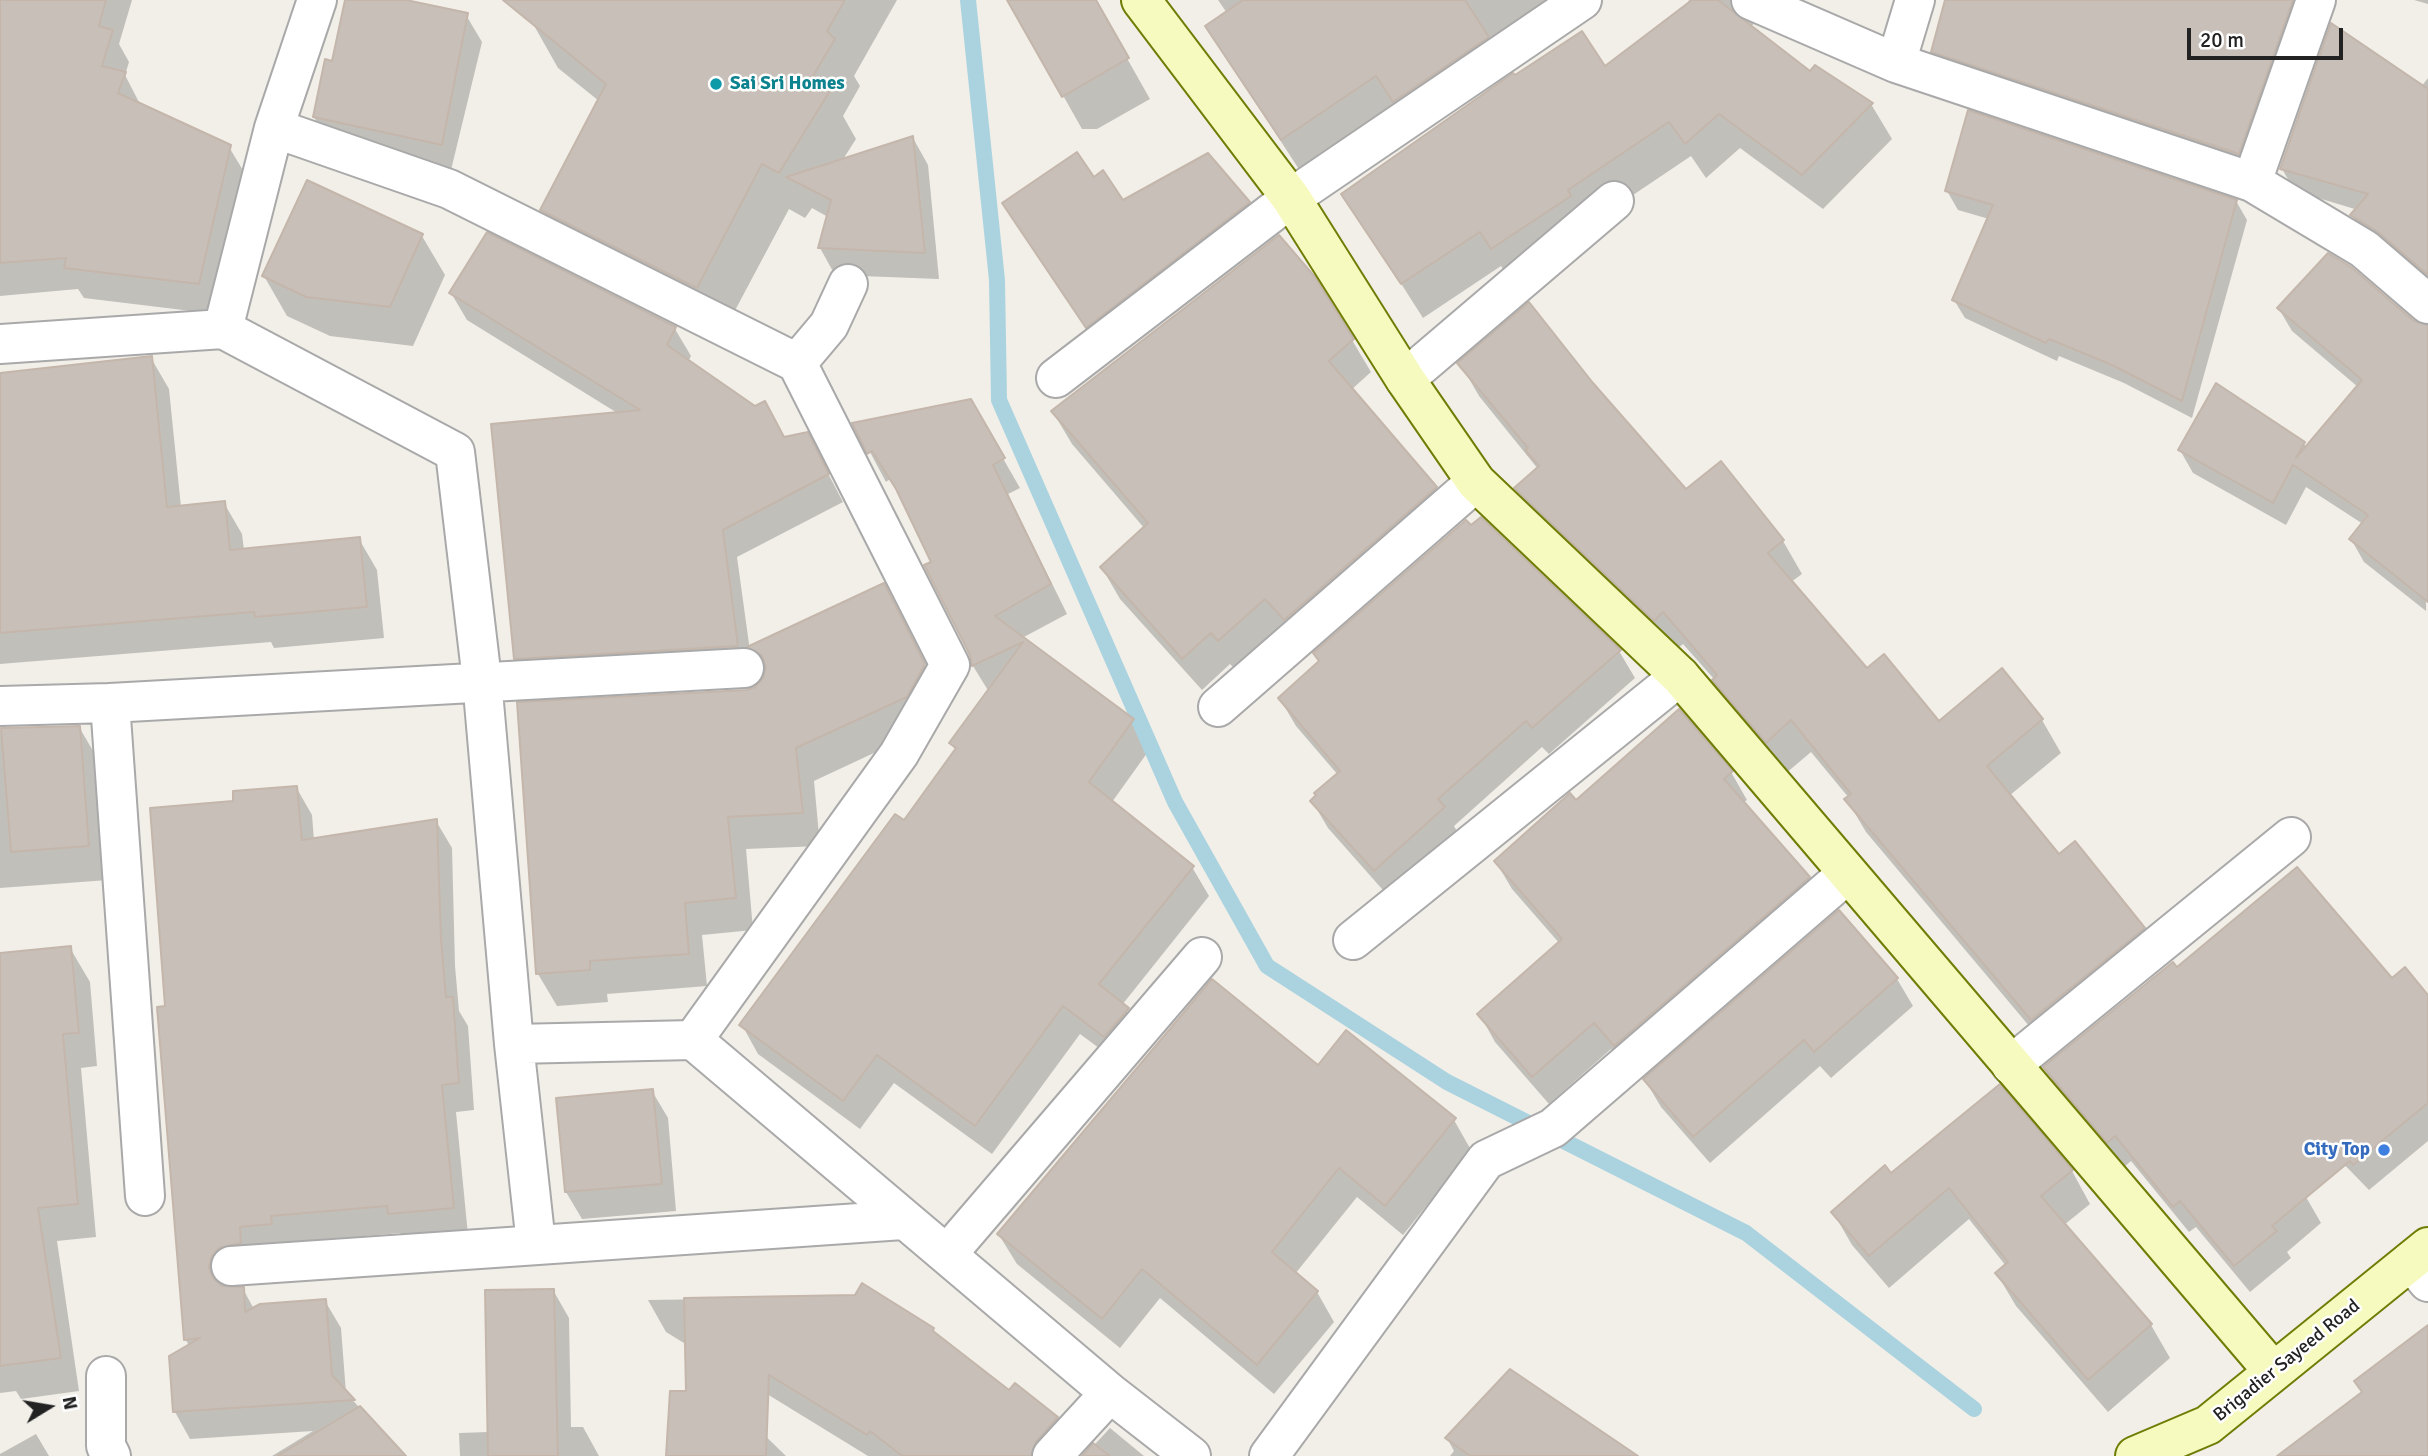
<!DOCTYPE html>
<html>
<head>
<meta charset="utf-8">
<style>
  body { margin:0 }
  #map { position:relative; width:2428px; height:1456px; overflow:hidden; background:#f2efe9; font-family:Signika,sans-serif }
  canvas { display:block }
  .north { position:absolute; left:14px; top:1372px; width:70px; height:70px; -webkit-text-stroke:5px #fff; paint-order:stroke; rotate:79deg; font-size:19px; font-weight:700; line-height:28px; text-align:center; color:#222 }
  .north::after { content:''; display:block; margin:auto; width:24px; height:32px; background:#222; clip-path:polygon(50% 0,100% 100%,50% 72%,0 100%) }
  .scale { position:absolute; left:2187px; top:28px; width:156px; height:32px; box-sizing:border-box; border:4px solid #222; border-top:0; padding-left:9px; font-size:21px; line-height:24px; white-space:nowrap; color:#222; -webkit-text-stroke:5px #fff; paint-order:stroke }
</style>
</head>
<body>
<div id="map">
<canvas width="2428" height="1456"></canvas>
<div class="north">N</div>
<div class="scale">20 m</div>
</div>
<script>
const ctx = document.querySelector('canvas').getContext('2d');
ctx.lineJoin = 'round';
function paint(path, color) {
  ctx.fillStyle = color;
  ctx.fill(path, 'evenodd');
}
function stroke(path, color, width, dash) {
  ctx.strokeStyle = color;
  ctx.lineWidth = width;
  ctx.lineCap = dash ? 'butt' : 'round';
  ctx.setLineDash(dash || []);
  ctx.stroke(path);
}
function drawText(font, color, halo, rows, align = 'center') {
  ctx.font = font + ' Signika,sans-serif';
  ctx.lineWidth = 5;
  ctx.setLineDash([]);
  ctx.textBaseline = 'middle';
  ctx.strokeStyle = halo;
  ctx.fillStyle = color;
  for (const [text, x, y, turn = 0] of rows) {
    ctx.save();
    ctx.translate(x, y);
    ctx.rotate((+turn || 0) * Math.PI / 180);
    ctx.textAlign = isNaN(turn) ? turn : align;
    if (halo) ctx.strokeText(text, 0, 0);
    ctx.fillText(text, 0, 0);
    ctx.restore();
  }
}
const shadow = new Path2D(`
  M0,0H132L119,44L129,62L125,75L141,106L229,147L247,177L216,314L84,298L78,289L0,296Z
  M347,0H398L466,15L482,42L451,170L330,144L314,117L334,63Z
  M548,0H897L854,76L860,86L843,116L856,139L842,161L913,138L928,165L939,279L835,275L820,248L828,217L812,208L805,218L789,209L723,333L569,256L542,210L599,101L558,68L532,22Z
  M1009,0H1094L1150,99L1097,129H1082Z
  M1218,0H1557L1302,174L1207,27L1227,13Z
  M1689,0H1772L1765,15L1750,27L1811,74L1871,104L1892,139L1823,209L1740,148L1706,178L1691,156L1587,226L1513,283L1501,266L1423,318L1344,194L1605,68L1685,8Z
  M1947,0H2293L2306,24L2252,178L1947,76L1933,51Z
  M2414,0H2428V4Z
  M2428,78V285L2366,238L2353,216L2358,210L2295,191L2282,169L2421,87Z
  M1093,179L1123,203H1248L1269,239L1108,362L1004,204Z
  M1947,191L2236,201L2247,220L2192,418L2124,383L2059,356L2057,361L1965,318L1954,300L1989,219L1958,210Z
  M422,236L445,275L413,346L330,336L287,316L264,276Z
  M451,293L675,329L691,356L688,362L785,439L822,462L843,502L737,557L753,673L531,686L515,658L619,414L467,320Z
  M2279,309L2413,322L2428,327L2426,611L2364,562L2351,539L2363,524L2306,487L2286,525L2193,473L2180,450L2304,444L2307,449L2358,387L2292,331Z
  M1352,340L1371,372L1351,390L1436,488L1454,520L1238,672L1230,664L1202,690L1120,599L1102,568L1145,529L1072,444L1053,412Z
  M151,358L169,389L181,507L224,503L242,534L244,550L359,539L377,570L384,638L274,648L271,642L0,664V374Z
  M1460,363L1592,384L1686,491L1721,463L1783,541L1802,574L1791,582L1867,670L1939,723L2002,671L2042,720L2061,753L2009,796L2059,856L2144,929L2163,961L2051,1052L1866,832L1847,800L1849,798L1811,752L1785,774L1733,713L1714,679L1683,644L1673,652L1535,521L1516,488L1538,469L1479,396Z
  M970,401L1020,488L1008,494L1067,614L1022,638L1133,720L1150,749L1112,802L1192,867L1209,896L1122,1005L1144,1038L1122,1065L1080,1034L992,1154L894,1083L860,1129L758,1054L742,1025L904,822L956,751L951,743L989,692L973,666L933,562L902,498L890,479L886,482L855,424Z
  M883,586L943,698L925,729L814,781L820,846L746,849L753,930L702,935L707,986L607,994L608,1002L557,1006L538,974L519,704L746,691L756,688L766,675L750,648Z
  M1619,651L1635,678L1549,754L1542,747L1454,826L1459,835L1390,898L1328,828L1312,801L1338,775L1296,726L1280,699Z
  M79,727L99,761L108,880L0,888V730Z
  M1731,772L1747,800L1743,803L1809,878L1824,905L1631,1072L1611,1049L1549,1104L1495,1042L1480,1015L1560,944L1512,889L1496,862L1576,802Z
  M296,787L312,815L314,840L436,821L452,848L455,966L459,1011L468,1026L474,1110L456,1112L468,1235L405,1241L400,1233L286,1243L287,1251L227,1284L226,1288L243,1289L254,1309L325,1301L341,1328L346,1393L404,1456H272L313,1431L190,1439L175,1412L189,1346L186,1340L159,1009L167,1008L235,803Z
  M1839,912L1897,979L1913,1006L1831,1078L1820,1066L1710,1163L1661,1107L1645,1080Z
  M70,948L90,982L97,1066L81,1068L96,1237L57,1241L79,1391L21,1399L16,1391L0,1393V955Z
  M2177,969L2392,981L2428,999V1141L2369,1190L2297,1116L2306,1197L2321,1223L2287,1252L2291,1258L2250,1292L2196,1227L2189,1232L2131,1161L2123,1168L2060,1094L2045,1068Z
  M1213,981L1319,1068L1454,1120L1471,1150L1403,1235L1357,1197L1295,1274L1317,1292L1334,1322L1274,1394L1160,1298L1120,1348L1017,1264L999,1235Z
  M2000,1087L2072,1171L2090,1204L2064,1225L2151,1325L2170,1358L2108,1412L2016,1306L1997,1274L2006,1266L1969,1219L1889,1288L1852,1245L1833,1212L1891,1175Z
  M652,1091L668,1118L676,1211L582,1219L566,1192L558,1099Z
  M553,1290L569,1318L571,1427H583L599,1456H460L459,1433L489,1432Z
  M856,1297L933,1329L936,1336L1010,1392L1057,1418L1076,1451L1073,1456H868L666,1332L648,1300Z
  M687,1360L786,1456H668L688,1393Z
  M1110,1428L1144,1456H1084Z
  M36,1434L49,1456H0V1454Z
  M1447,1438L1634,1456H1450L1454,1451Z`);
const stream = new Path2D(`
  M968,0L997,280L999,400L1175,802L1267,966L1447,1082L1746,1233L1974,1409`);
const building = new Path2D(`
  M0,0H106L99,26L113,30L102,66L126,72L118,93L231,145L199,284L64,268L66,258L0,263Z
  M345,0H406L468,13L442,145L313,117L325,59L332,61Z
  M503,0H845L827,31L835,39L813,76L830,91L779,173L762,164L697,288L540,210L606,84Z
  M1007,0H1096L1129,58L1062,97Z
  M1243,0H1465L1489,37L1393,102L1376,76L1281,140L1205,26Z
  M1692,0H1718L1810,71L1815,65L1873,103L1802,175L1719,114L1685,144L1669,122L1568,190L1571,196L1491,249L1480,232L1401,284L1341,194L1513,73L1515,75L1582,31L1605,66Z
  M1945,0H2293L2239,154L1931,52Z
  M2331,23L2428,89V275L2378,232L2350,215L2368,194L2280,169Z
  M1968,110L2237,200L2182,401L2112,365L2049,339L2046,343L1952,300L1993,205L1945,191Z
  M913,136L925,253L818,248L831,200L786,177Z
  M1077,152L1094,177L1103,170L1123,200L1208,153L1250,202L1086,328L1002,203Z
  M307,180L423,234L390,307L306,297L262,276Z
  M487,232L676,327L667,345L755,406L765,401L784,437L808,432L829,474L723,530L738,646L514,659L491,424L640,410L449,293Z
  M1279,235L1315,277L1354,339L1329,361L1437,487L1284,620L1265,599L1218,641L1211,633L1182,659L1100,567L1148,523L1051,411Z
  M2328,253L2351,267L2414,321L2428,325V602L2349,539L2368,515L2293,465L2273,503L2178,450L2216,383L2305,442L2296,458L2362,380L2277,308Z
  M1529,302L1593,383L1686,489L1721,461L1784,540L1768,553L1867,668L1884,654L1939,721L2002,668L2043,719L1987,766L2059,854L2075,841L2145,928L2031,1020L1844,799L1851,794L1791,720L1766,743L1712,680L1717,675L1663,612L1654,621L1514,488L1539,466L1525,450L1528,448L1457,363Z
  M152,356L167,507L225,501L230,550L360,537L367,607L255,617L254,612L0,633V373Z
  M971,399L1005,458L993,465L1051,584L995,616L1134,719L1089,782L1194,866L1099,984L1129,1008L1104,1037L1063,1006L975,1126L877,1055L843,1101L739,1025L895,814L904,820L956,748L949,743L1023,642L972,666L970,655L924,565L931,562L896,489L872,451L867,454L852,423Z
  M1481,517L1621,650L1532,728L1526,721L1438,799L1445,807L1374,871L1310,801L1316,795L1314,793L1340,771L1278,698L1319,661L1313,653L1466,520L1471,525Z
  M884,583L925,664L907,697L796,748L803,813L728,817L736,898L685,903L689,954L590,961V970L536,974L517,702L746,690L755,687L763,678L766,667L762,656L747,647Z
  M1679,709L1733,771L1724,779L1810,877L1614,1046L1594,1023L1532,1077L1477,1014L1562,939L1494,861L1570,793L1576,800Z
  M80,726L89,846L11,852L1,728Z
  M297,786L302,840L437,819L441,938L446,997H453L459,1083L442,1085L454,1208L388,1214L387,1206L271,1216L272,1224L240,1227L241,1243L219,1248L212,1256L209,1267L213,1278L222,1286L244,1287L245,1312L260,1304L326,1299L332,1375L355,1400L173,1412L169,1356L200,1338L184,1340L157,1007L165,1006L150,808L233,801V791Z
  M2297,867L2392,978L2405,967L2428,995V1103L2353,1165L2350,1161L2272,1226L2277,1231L2234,1266L2180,1201L2173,1207L2115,1136L2107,1143L2043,1067L2173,962L2177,967Z
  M1839,910L1898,978L1814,1052L1804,1040L1693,1137L1643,1079Z
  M71,946L79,1033L63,1034L78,1204L38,1208L61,1358L0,1366V953Z
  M1212,979L1318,1065L1346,1030L1456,1118L1385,1206L1339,1168L1272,1252L1318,1291L1257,1365L1142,1269L1102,1319L997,1234Z
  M2000,1084L2073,1170L2041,1196L2152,1324L2088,1380L1995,1273L2008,1262L1949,1188L1869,1256L1831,1212L1885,1165L1891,1173Z
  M653,1089L662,1184L565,1192L556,1098Z
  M862,1283L934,1328L933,1331L1009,1390L1015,1383L1058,1417L1036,1442L1031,1456H902L870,1431L867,1435L769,1375L766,1456H666L670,1391H686L684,1298L855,1295Z
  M554,1289L558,1456H488L485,1290Z
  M2428,1325V1456H2277L2362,1392L2354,1381Z
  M1510,1369L1638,1456H1470L1445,1438Z
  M360,1406L406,1456H277Z
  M1093,1443L1110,1456H1082Z`);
const street = new Path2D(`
  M1751,0L1896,63L2252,182
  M2316,0L2252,182L2364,249L2428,304
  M1896,63L1915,0
  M274,128L449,189L797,363L950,665L899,754L693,1040
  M223,329L455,452L482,680L514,1044L536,1244
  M0,344L223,329L274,128L317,0
  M797,363L829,325L848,284
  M1056,378L1291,198L1582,0
  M1405,379L1614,201
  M110,703L145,1196
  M0,706L110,703L744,668
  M1218,707L1476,482
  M1353,940L1680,676
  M514,1044L693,1040L1110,1393L1191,1456
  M2011,1065L2291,837
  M948,1253L1202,957
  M2411,1261L2428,1282
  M231,1266L903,1220
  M106,1376V1446L111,1456
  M1052,1456L1110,1393
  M1269,1456L1486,1160L1553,1128L1847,874`);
const secondary = new Path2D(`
  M1141,0L1291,198L1405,379L1476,482L1680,676L2273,1371
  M2135,1456L2208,1425L2428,1247`);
const markers = [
  [716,84,7,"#0f9aa8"],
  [2384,1150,7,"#3f7fe0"]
];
const cultureNames = [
  ["Sai Sri Homes",730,84]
];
const shopNames = [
  ["City Top",2370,1150]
];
const streetNames = [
  ["Brigadier Sayeed Road",2287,1361,-39]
];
paint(shadow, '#0003');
stroke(stream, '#aad3df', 16);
paint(building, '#c7bfb8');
stroke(building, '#c4b6ab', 2);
stroke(street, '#a9a9a9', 42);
stroke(secondary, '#707d05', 42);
stroke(street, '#fff', 38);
stroke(secondary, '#f7fabf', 38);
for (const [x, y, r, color] of markers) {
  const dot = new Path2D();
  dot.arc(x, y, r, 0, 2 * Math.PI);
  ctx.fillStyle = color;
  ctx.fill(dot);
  stroke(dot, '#fff', 2.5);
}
drawText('bold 19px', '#0d838f', '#fff', cultureNames, 'left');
drawText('bold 19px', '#366cbe', '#fff', shopNames, 'right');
drawText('19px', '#222', '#fff', streetNames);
</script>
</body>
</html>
